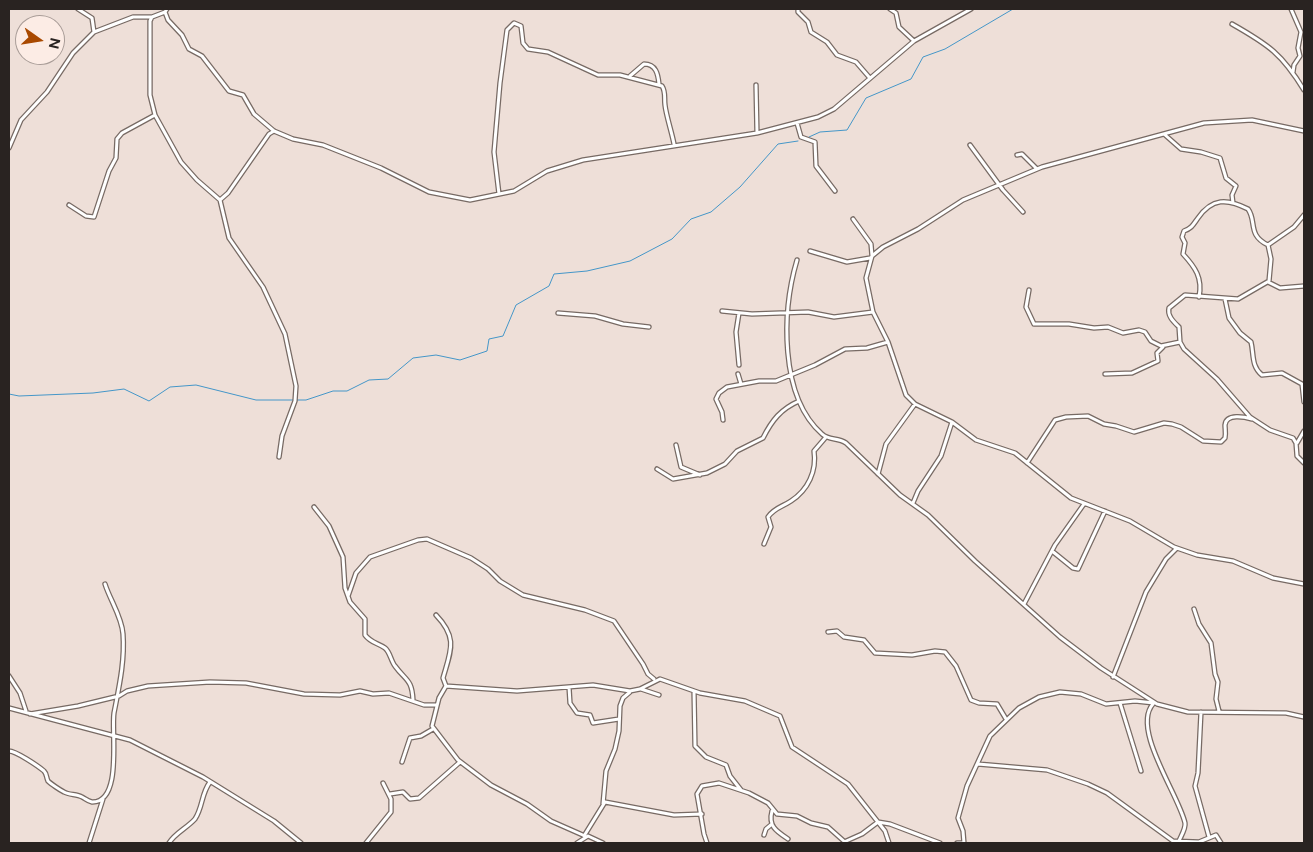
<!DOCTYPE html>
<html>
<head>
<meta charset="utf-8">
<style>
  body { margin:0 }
  #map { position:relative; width:1313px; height:852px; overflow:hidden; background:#eedfd8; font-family:Figtree,sans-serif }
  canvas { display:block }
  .frame { position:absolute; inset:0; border:10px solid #292321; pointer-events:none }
  .north { position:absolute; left:15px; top:15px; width:50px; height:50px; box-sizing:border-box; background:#fcece5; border:1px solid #a89c97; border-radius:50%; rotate:103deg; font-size:14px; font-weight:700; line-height:20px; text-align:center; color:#292321 }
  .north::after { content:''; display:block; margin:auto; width:18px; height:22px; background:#a94900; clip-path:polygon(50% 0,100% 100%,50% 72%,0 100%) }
</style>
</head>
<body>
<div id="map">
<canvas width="1313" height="852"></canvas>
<div class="frame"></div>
<div class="north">N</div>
</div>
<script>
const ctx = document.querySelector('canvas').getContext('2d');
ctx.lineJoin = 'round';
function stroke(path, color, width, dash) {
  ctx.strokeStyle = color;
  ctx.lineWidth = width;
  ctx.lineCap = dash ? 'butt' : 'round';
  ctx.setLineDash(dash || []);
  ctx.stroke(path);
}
const stream = new Path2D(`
  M809,137L820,132L847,130L866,98L911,79L923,57L945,49L1013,9
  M9,394L19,396L93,393L124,389L149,401L170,387L196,385L256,400H306L333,391H347L369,380L388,379L413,358L436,355L460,360L487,351L489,339L503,336L516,305L549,286L554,274L587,271L630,261L672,239L691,219L711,212L740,187L778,144L798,141`);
const minor = new Path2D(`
  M78,9L92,18L94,32
  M167,9L165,12L168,20L182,35L189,49L202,56L229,91L243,95L254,114L274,131L293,139L323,145L381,168L429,192L470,200L514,191L547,171L583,160L757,133L818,117L834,109L914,41L971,9
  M798,9V12L808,22L811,32L827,42L837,55L856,62L869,77
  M890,9L896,13L899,27L914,41
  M1291,9L1301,32L1298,48L1300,56L1294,65L1293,72
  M165,12L152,17L150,21V95L155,115L181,162L197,180L220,200L229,238L263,287L285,334L296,386L295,401L282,436L279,457
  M1232,24C1269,45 1282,54 1304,90
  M630,76L644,64C656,64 658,74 659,84
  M756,85L757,133
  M797,123L801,137L815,142L816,166L835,191
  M1304,131L1252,120L1204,123L1042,167L963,200L918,229L883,247L872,256L866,278L873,312L888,342L906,395L915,404L952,422L976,440L1015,453L1071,498L1130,521L1174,547L1197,555L1233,561L1273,578L1304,584
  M1164,134L1181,149L1201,152L1220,158L1226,178L1236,186L1232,195L1233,203
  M970,145L1003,190L1023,212
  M9,148L21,120L47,92L73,53L94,32L133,17H152
  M1017,155L1022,154L1036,168
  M499,194L494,152L500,83L507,30L514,23L521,26L523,43L528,49L548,52L598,75H620L662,86C666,92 664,98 665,105C666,115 672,133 674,144
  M220,200L228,193L269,134L274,131
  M69,205L86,216L94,217L109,171L116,158L117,139L122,133L155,115
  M1304,215L1294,227L1268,245L1271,259L1269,281L1238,299L1185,295L1169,308C1167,316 1174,322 1179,327L1180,342L1184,349L1217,379L1250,417L1270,430L1293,438L1296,443L1297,456L1304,463
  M853,219L871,244L872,256
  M810,251L847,262L870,258
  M797,260C782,311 779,396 822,434C829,441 838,437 846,443L900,495L928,515L975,561L1060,637L1101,668L1157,704L1188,712L1286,713L1304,717
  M1268,282L1280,288L1304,286
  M1029,290L1026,307L1034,324H1069L1094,328L1108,327L1123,333L1139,330L1145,332L1151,341L1161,346L1180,342
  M1199,297C1203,278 1195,267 1183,254L1185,243L1182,237L1184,231C1192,228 1193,225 1198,218C1212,198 1227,198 1248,209C1257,221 1247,235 1268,245
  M1225,299L1229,318L1240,333L1251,342C1254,354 1251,366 1262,375L1282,373L1302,384L1304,402
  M722,311L752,314L808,312L834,317L873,312
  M558,313L595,316L623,324L649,327
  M739,365L736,332L739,313
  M738,374L741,384
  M1105,374L1132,373L1158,361L1157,353L1163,347
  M723,420L722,412L716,399L719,393L727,387L759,381H776L815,365L845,349L867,348L888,342
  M1297,443L1304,431
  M676,445L681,467L700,475
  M1027,463L1055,420L1066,417L1088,416L1104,424L1116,426L1134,432L1164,423L1172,424L1181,427L1203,441L1221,442L1225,438C1226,433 1225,429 1225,425C1226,413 1245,417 1252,419
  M657,469L673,479L707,473L725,464L737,451L763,438C772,420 781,409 799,401
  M878,474L886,444L915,404
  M913,503L918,491L941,456L952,422
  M314,507L329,526L343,557L345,588L350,602L365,619V635C371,643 378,643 385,648C390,652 391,661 395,666C406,681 412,679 413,700
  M764,544L771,527L768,517C774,508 782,507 791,501C808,490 817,471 814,451L826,437
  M1052,551L1073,568L1078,569L1105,511
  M348,596L356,573L370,557L418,540L427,539L471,558L488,569L500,581L523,595L585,610L614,621L643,664L648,674L654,679
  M1024,604L1055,545L1084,504
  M1194,609L1199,624L1211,643L1215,674L1218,682L1216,699L1219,711
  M436,615C458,638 451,650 443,678L446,686
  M828,632L837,631L844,637L864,640L875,653L912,655L935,651L945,652L956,666L971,700L979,703L997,704L1006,719
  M9,676L20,693L26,711
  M1113,677L1146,592L1166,559L1176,549
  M569,687L570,703L577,713L590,715L593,723L619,719
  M641,689L659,695
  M694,691L695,746L706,757L726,765L730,776L741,790
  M1120,703L1141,771
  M1153,704C1131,729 1179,795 1185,823C1186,828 1181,836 1179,841
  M9,708L130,740L203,777L274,821L301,843
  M1201,712L1198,773L1195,786L1209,837
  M30,714L78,706L119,696L127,691L148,686L210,682L246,683L304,694L340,695L360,691L373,694L389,693L424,705H436
  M9,751C16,751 38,766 44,771C47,774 46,777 48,781C51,784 60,790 64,792C69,795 77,794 82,797C86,799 87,801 92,802C123,803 111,731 114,713C119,687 125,661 123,634C122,617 110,600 105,584
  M402,762L410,738L421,736L433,729
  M978,764L1047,770L1088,784L1107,793L1173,841L1199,842L1216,835L1221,843
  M390,794L403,792L410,799L419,798L460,762
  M603,804L606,771L615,749L619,731L620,706L623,698L630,692
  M772,811C768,826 776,831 788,839
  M764,835L766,829L772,824
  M584,836L605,802L674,815L702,814
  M585,836L551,821L527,804L491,785L458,760L432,726L439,698L446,686L517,691L593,685L630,691L640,689L660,679L700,693L745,701L780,716L792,747L848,784L885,831L889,843
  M844,842L862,834L878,822L890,824L940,843
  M89,843L103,799
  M169,843C175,833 187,828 195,819C203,807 201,794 210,782
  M366,843L391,812V799L383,783
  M577,843L588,836L603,843
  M707,843L704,834L697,794L702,786L719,783L749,793L768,803L777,814L797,816L811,823L828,827L846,843
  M957,843H964
  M964,843L963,831L958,818L967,786L990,736L1019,708L1039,697L1060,692L1081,694L1106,704L1135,701L1154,703`);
stroke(stream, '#4496c8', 1);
stroke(minor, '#776a64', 5.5);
stroke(minor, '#fff', 3);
</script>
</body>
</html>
